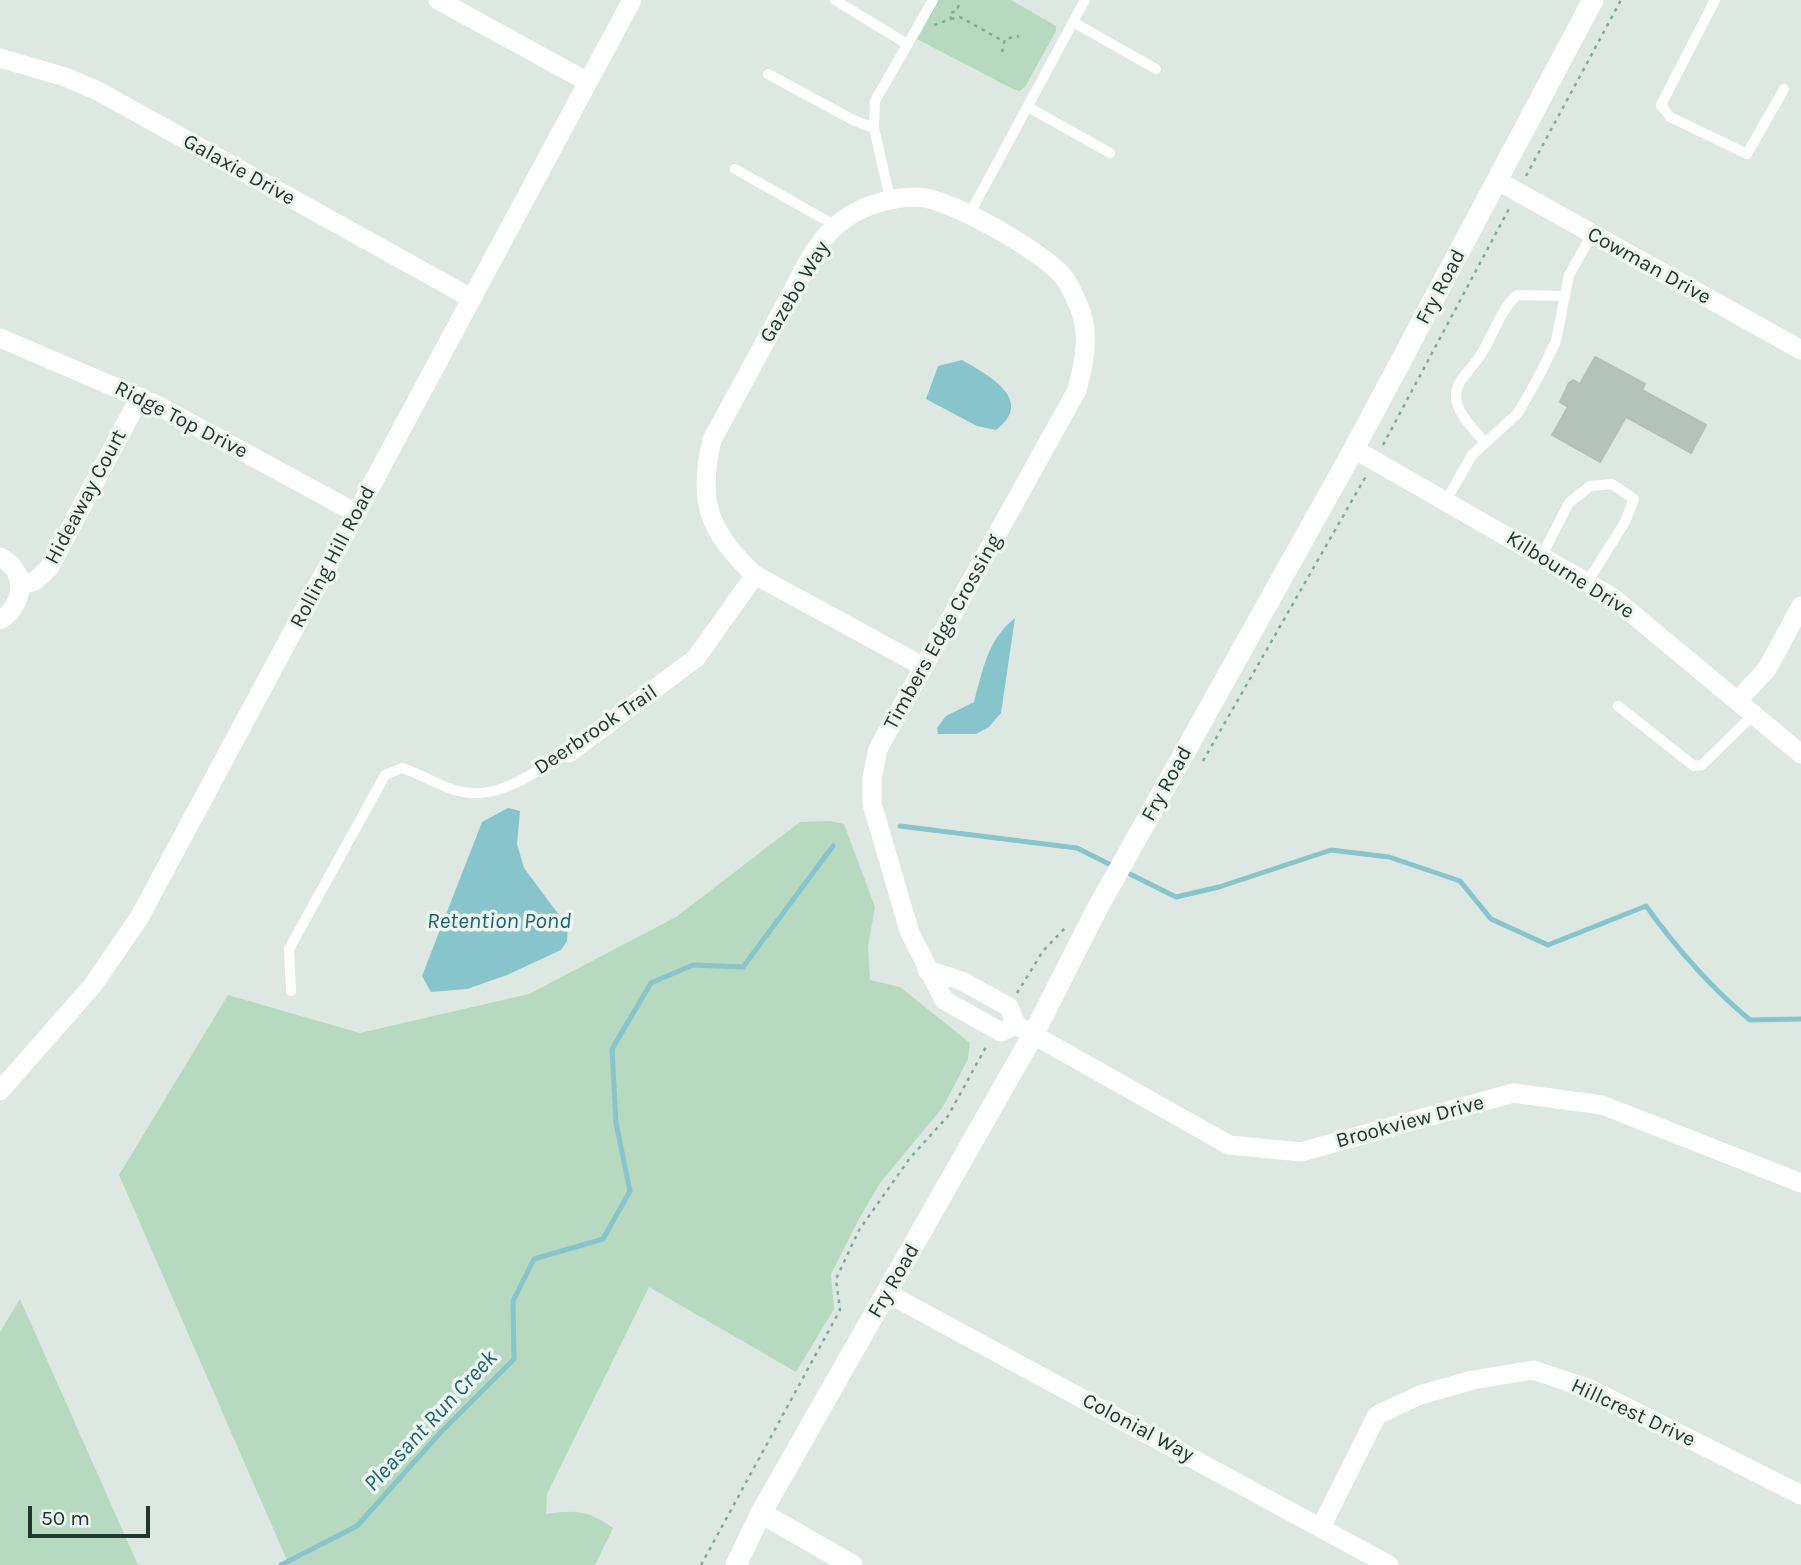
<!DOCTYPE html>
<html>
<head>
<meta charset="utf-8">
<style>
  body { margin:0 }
  #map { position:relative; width:1801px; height:1565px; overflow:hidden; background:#dde8e3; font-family:Karla,sans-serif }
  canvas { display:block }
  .scale { position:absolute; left:28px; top:1506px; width:122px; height:32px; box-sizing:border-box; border:4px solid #203730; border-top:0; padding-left:9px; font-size:21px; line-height:24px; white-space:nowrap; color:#203730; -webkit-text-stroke:5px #edf5f1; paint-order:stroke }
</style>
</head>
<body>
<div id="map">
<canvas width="1801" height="1565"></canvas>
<div class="scale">50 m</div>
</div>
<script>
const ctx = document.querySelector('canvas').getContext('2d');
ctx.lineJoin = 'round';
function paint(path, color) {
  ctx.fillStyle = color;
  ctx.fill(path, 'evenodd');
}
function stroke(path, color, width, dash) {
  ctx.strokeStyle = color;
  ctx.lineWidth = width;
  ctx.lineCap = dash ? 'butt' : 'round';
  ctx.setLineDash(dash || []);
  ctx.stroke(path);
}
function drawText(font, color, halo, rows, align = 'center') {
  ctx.font = font + ' Karla,sans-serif';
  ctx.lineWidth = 7;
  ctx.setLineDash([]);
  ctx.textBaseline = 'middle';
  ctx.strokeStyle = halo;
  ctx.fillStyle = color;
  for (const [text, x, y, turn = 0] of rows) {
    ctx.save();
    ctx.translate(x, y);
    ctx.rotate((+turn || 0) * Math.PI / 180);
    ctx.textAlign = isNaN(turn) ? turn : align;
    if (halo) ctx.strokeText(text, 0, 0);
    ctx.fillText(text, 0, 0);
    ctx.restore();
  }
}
const green = new Path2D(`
  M938,0H1011L1056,26V31L1025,87L1020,91L1013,89L917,39Z
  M830,821L844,824L875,907L868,946L870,980L900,987L970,1043L968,1059L943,1107L880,1183L859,1219L831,1274L834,1309L796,1372L649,1287L547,1494L546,1514C577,1510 587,1510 613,1528L595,1565H289L119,1175L228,995L360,1033L529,994L676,917L800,822Z
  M20,1299L138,1565H0V1332Z`);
const water = new Path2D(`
  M962,360C988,375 1036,400 996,430L977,426L926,399L938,366Z
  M1015,618L1001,713L989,727L976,734H938L937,728L946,716L974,702C983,670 987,640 1015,618Z
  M508,808L520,811L517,844L524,868L568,927L567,941L561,950L507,975L467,989L431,992L422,976L482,822Z`);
const stream = new Path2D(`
  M900,826L1077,848L1115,867
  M1124,871L1176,897L1219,887L1331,850L1389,857L1460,881L1491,919L1548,945L1646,906C1677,949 1709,986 1750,1020L1801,1019
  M281,1565L357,1526L440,1433L514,1359L513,1301L534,1259L603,1239L630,1191L616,1123L612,1049L651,983L693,965L743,967L833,846`);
const building = new Path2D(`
  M1595,357L1645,384L1642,390L1706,425L1691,453L1626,417L1600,462L1552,435L1568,407L1560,402L1569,383L1573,380L1580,384Z`);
const path = new Path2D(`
  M951,19L960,17L1003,41
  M934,25L951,19L950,13L957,11L959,4
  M1002,52L1005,39L1019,36
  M1526,176L1621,0
  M1383,445L1510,207
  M1203,761L1366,476
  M1017,993L1043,951L1067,926
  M701,1565L840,1310L836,1279L859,1230L910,1158L948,1116L987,1045`);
const service = new Path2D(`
  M835,0L907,44
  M1715,0L1661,105L1670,117L1747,154L1784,89
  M1073,22L1156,69
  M768,74L855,121L874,128
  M1028,107L1110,153
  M735,169L836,226
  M890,199L874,128L875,101L933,0
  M969,215L1085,0
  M1485,443C1476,431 1456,413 1456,397C1455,384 1466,374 1474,364C1492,343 1497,313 1517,295L1565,296
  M1446,501L1472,455L1518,413L1538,378L1556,341L1569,275L1592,234
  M1542,555L1569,503L1590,486L1612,484L1634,499L1625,522L1588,581
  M1618,706L1694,766L1702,765L1754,714
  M291,991L289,949L385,775L402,768C421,774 439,786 458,791C498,802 535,771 569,753`);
const minor = new Path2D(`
  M438,0L588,82
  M0,58L65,77L98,91L471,298
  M1498,181L1801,350
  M0,338L159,406L356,513
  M1354,449L1612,597L1801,754
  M0,557C29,572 24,605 0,620
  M21,585L35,581L49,568L140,397
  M924,667L755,575C709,533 697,501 712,440C736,396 759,353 783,309C800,279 814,241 842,221C863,205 891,197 917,197C950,198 1039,250 1061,274C1068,281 1073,293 1077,302C1091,331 1085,360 1077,390L878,749L872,778V804L910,933L944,1000L1001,1032L1016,1025
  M1738,700L1767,669L1801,606
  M569,753L696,658L755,575
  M927,970L962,981L1009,1007L1016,1025L1229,1145L1301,1152L1513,1093L1602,1105L1801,1183
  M0,1091L93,985L139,918L632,0
  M887,1293L1389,1565
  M1321,1527L1377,1415L1420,1395L1473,1380L1533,1370L1590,1389L1801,1495`);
const tertiary = new Path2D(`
  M761,1513L852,1565
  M736,1565L761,1513L1033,1035L1097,909L1354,449L1593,0`);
const streetNames = [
  ["Galaxie Drive",239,170,29],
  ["Cowman Drive",1649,266,29],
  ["Fry Road",1441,287,-62],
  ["Gazebo Way",795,292,-59],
  ["Ridge Top Drive",181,420,27],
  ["Hideaway Court",86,497,-62],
  ["Rolling Hill Road",333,557,-62],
  ["Kilbourne Drive",1570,575,32],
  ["Timbers Edge Crossing",943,632,-61],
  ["Deerbrook Trail",596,730,-34],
  ["Fry Road",1167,784,-61],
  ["Brookview Drive",1410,1122,-15],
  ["Fry Road",894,1281,-60],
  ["Hillcrest Drive",1633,1413,25],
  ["Colonial Way",1138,1428,28]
];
const waterNames = [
  ["Retention Pond",499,921],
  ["Pleasant Run Creek",431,1421,-47]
];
paint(green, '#b7d9bf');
paint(water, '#87c4cc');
stroke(stream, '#87c4cc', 5);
paint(building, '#b3c3bc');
stroke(building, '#b0c1ba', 2);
stroke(path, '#7fab9b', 2.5, [3.5, 5]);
stroke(service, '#fff', 10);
stroke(minor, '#fff', 19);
stroke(tertiary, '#fff', 21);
drawText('21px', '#203730', '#edf5f1', streetNames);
drawText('italic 23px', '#1e646f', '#edf5f1', waterNames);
</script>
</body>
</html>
